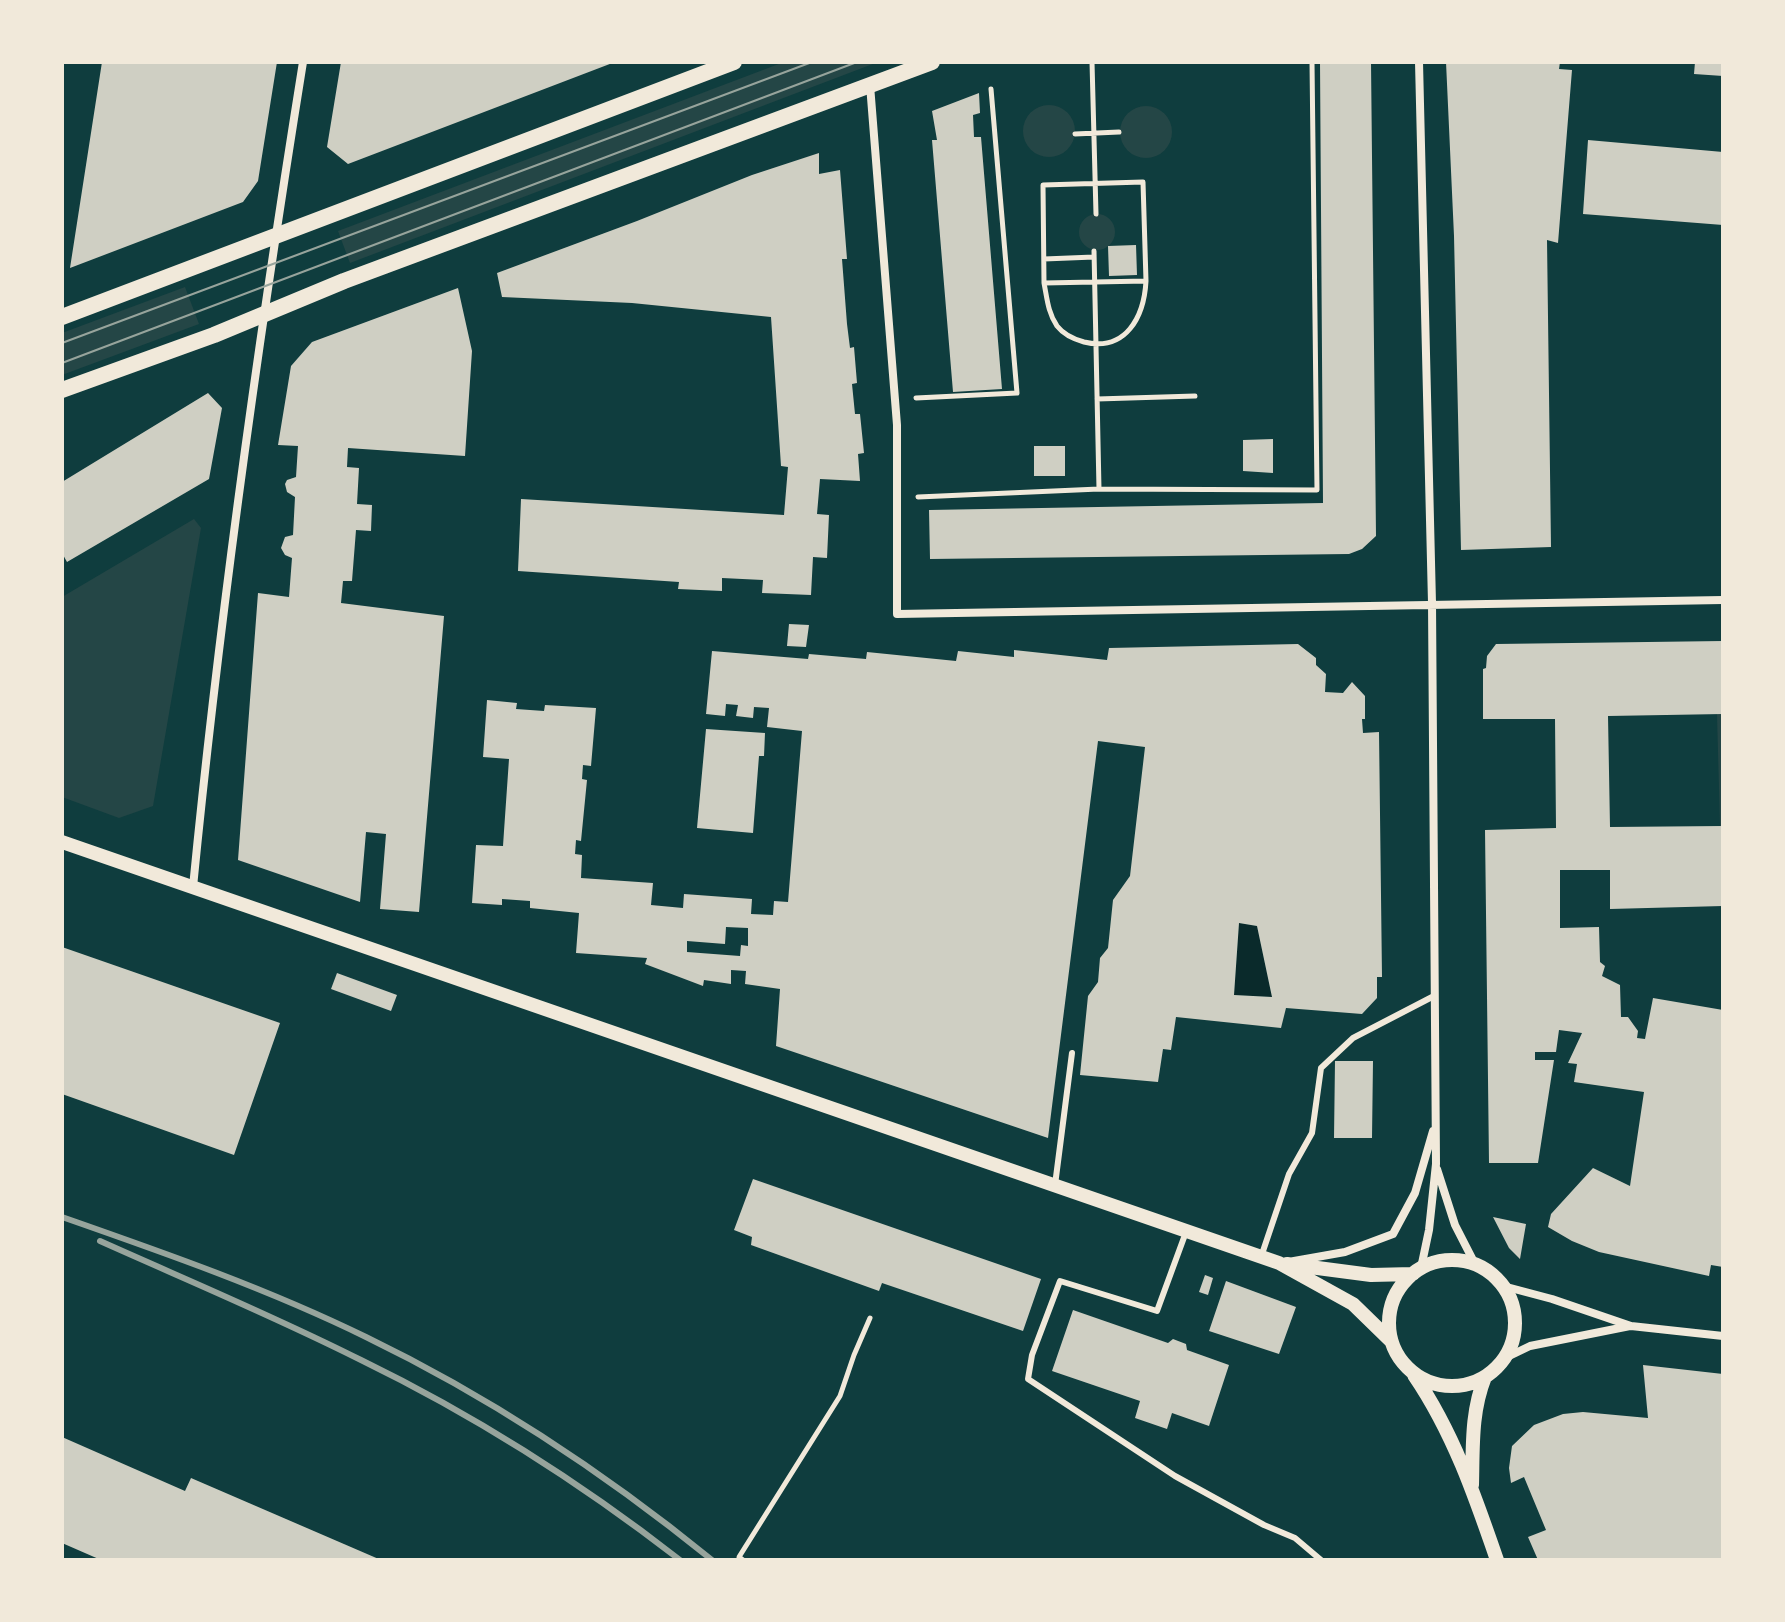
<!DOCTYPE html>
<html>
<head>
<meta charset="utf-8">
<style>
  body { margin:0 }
  #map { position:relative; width:1785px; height:1622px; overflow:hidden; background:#0f3d3e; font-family:Cabin,sans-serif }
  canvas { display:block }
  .frame { position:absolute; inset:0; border:64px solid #f1e9da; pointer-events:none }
</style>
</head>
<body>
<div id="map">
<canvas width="1785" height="1622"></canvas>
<div class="frame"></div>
</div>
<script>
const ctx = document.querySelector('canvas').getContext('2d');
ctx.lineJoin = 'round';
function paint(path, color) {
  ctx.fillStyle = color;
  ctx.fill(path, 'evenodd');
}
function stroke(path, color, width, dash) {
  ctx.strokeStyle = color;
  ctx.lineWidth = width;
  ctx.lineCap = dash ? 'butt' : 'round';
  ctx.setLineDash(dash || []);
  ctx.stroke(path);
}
const green = new Path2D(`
  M784,62H878L350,263L338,231Z
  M1023 131a26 26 0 1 1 52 0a26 26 0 1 1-52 0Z
  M1120 132a26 26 0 1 1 52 0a26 26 0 1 1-52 0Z
  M1079 232a18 18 0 1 1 36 0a18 18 0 1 1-36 0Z
  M185,287L199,324L62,375V333Z
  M194,519L201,528L153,806L119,818L62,797V597Z
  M1717,714H1723V826H1720Z`);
const water = new Path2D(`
  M1239,923L1257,926L1272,997L1234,995Z`);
const building = new Path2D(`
  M102,62H277L258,181L243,202L70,268Z
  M341,62H615L348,164L327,147Z
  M1320,62H1371L1376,536L1362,549L1349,554L930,559L929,510L1323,503Z
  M1446,62H1560L1559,69L1572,70L1558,243L1547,240L1551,547L1461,550L1454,236Z
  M1695,62H1723V76L1694,74Z
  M979,93L980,113L973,115L974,137H981L1002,389L953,392L932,140H937L932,111Z
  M1588,140L1723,152V225L1583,214Z
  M819,153V174L840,170L847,259H842L847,324L850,348L854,347L857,383L852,384L855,414H860L864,453L858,454L860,481L820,479L817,514L829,515L827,558L813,557L811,595L762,593L763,580L722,578V591L678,589L679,582L518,571L521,499L784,515L788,467L781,466L771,317L632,303L502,297L497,273L637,221L752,175Z
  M1136,245L1137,275L1109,276L1108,246Z
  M458,288L472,351L465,456L348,448L347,467L359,468L357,504L372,505L371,531L356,530L352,581H343L341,603L444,616L419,912L380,909L386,834L366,832L360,902L238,860L258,593L289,597L292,558L285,555L281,548L285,537L293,535L295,497L287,492L285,484L287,480L296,477L298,446L278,445L291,366L312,342Z
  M208,393L222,408L209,479L67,562L62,553V482Z
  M1273,439V473L1243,471V440Z
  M1034,446H1065V476H1034Z
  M789,624L809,625L806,647L787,646Z
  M1723,641V714L1608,716L1610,827L1723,826V906L1610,909V870H1560V928L1599,927L1600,962L1605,966L1602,976L1620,985L1621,1017H1628L1638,1031L1637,1038L1645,1039L1653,998L1723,1010V1267L1711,1265L1709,1276L1599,1252L1572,1241L1548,1227L1551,1214L1593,1168L1630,1186L1644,1092L1574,1082L1577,1064L1568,1063L1582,1033L1559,1030L1556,1052H1535V1060H1554L1538,1163H1489L1485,830L1556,828L1555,719H1483V669L1486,668L1487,656L1496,644Z
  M1298,644L1316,658V665L1326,674L1325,692L1343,693L1352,682L1365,696V719H1362L1363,733L1379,732L1382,977H1377V998L1362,1014L1286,1008L1281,1028L1176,1017L1171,1050L1163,1049L1158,1082L1080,1075L1088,996L1098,982L1100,958L1108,948L1113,900L1130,876L1145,747L1098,741L1048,1138L776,1046L780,989L745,984L746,971L731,970V984L704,980L703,986L645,964L647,958L576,953L579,913L530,908V901L502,899V905L472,903L476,845L503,846L504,831L509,759L483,757L487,700L517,703L516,709L544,711L545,705L596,708L591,766L583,765L582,779L587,780L581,841L576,840L575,854L582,855L581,878L653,883L651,905L683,908L684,894L752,899L751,914L773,915L774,901L788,902L802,731L767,727L769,708L754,707L753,718L736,716L738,705L726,704L725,716L706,714L712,651L808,659L809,654L866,659L867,652L956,661L958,651L1014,657V650L1107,660L1109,648ZM1239,923L1257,926L1272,997L1234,995ZM726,927L748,928V946L741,945L740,956L687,952V941L725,944Z
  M706,729L765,733L764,756H759L753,833L697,828Z
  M62,947L280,1023L234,1155L62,1094Z
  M337,973L397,995L391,1011L331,989Z
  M1335,1061H1373L1372,1138H1334Z
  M753,1179L1041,1279L1023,1331L882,1283L879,1291L751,1245L752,1237L734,1230Z
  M1493,1217L1526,1224L1520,1259L1509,1248Z
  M1205,1275L1213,1278L1208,1295L1199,1292Z
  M1226,1281L1296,1307L1279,1354L1209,1331Z
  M1073,1310L1168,1343L1173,1339L1186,1344L1187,1350L1229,1365L1209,1426L1172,1413L1167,1429L1135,1418L1140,1401L1052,1371Z
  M1643,1365L1723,1374V1560H1538L1528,1537L1546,1530L1524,1477L1511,1483L1509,1468L1512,1446L1534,1425L1563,1414L1583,1412L1648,1418Z
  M62,1437L185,1491L191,1478L381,1560H101L62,1543Z`);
const path = new Path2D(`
  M1092,62L1096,214
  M1075,134L1119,132
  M1143,182L1146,281L1044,283L1043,185Z
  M1044,259L1094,257
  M1044,283C1047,298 1048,313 1057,326C1064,335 1073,339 1084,342C1126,352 1144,317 1146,281
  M916,398L1017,393L991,89
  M1097,399L1195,396
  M1099,489L1317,490L1312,62
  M918,497L1099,489L1094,251
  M743,1560L739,1557L840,1396L854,1355L870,1318`);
const service = new Path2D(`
  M1055,1185L1072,1053
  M1186,1232L1157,1311L1060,1281L1032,1355L1028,1379L1175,1476L1264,1525L1295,1538L1321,1560
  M1261,1257L1289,1174L1312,1133L1321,1068L1353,1038L1434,996`);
const minor = new Path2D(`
  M1419,62L1432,603L1436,1164L1429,1230L1421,1268
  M870,85L897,425V614L1723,600
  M193,887C220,611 259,336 303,62
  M1437,1169L1455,1225L1475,1264
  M1294,1261L1345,1252L1393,1234L1415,1193L1433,1131
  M1503,1286L1552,1299L1631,1326L1723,1336
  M1503,1359L1530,1346L1630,1326`);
const tertiary = new Path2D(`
  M62,842L1279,1263L1353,1304L1392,1342
  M1389 1323a63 63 0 1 1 126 0a63 63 0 1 1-126 0Z
  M1287,1264L1371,1275L1413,1274
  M1414,1375C1453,1432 1475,1496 1497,1560
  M1472,1485C1473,1447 1471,1412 1485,1377`);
const secondary = new Path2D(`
  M62,317L734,62
  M62,390L214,335L344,281L932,62`);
const tram = new Path2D(`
  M62,343L812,62
  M62,363L857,62`);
const rail = new Path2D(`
  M62,1217C165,1253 268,1289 366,1337C490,1397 606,1474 712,1560
  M100,1241C187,1280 276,1317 361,1360C474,1415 581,1483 680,1560`);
paint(green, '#244646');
paint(water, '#0a2a2b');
paint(building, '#cfcfc3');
stroke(path, '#f1e9da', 5);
stroke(service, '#f1e9da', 6);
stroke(minor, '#f1e9da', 8);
stroke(tertiary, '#f1e9da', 14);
stroke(secondary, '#f1e9da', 16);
stroke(tram, '#97a49c', 2);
stroke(rail, '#97a49c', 6);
</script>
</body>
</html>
